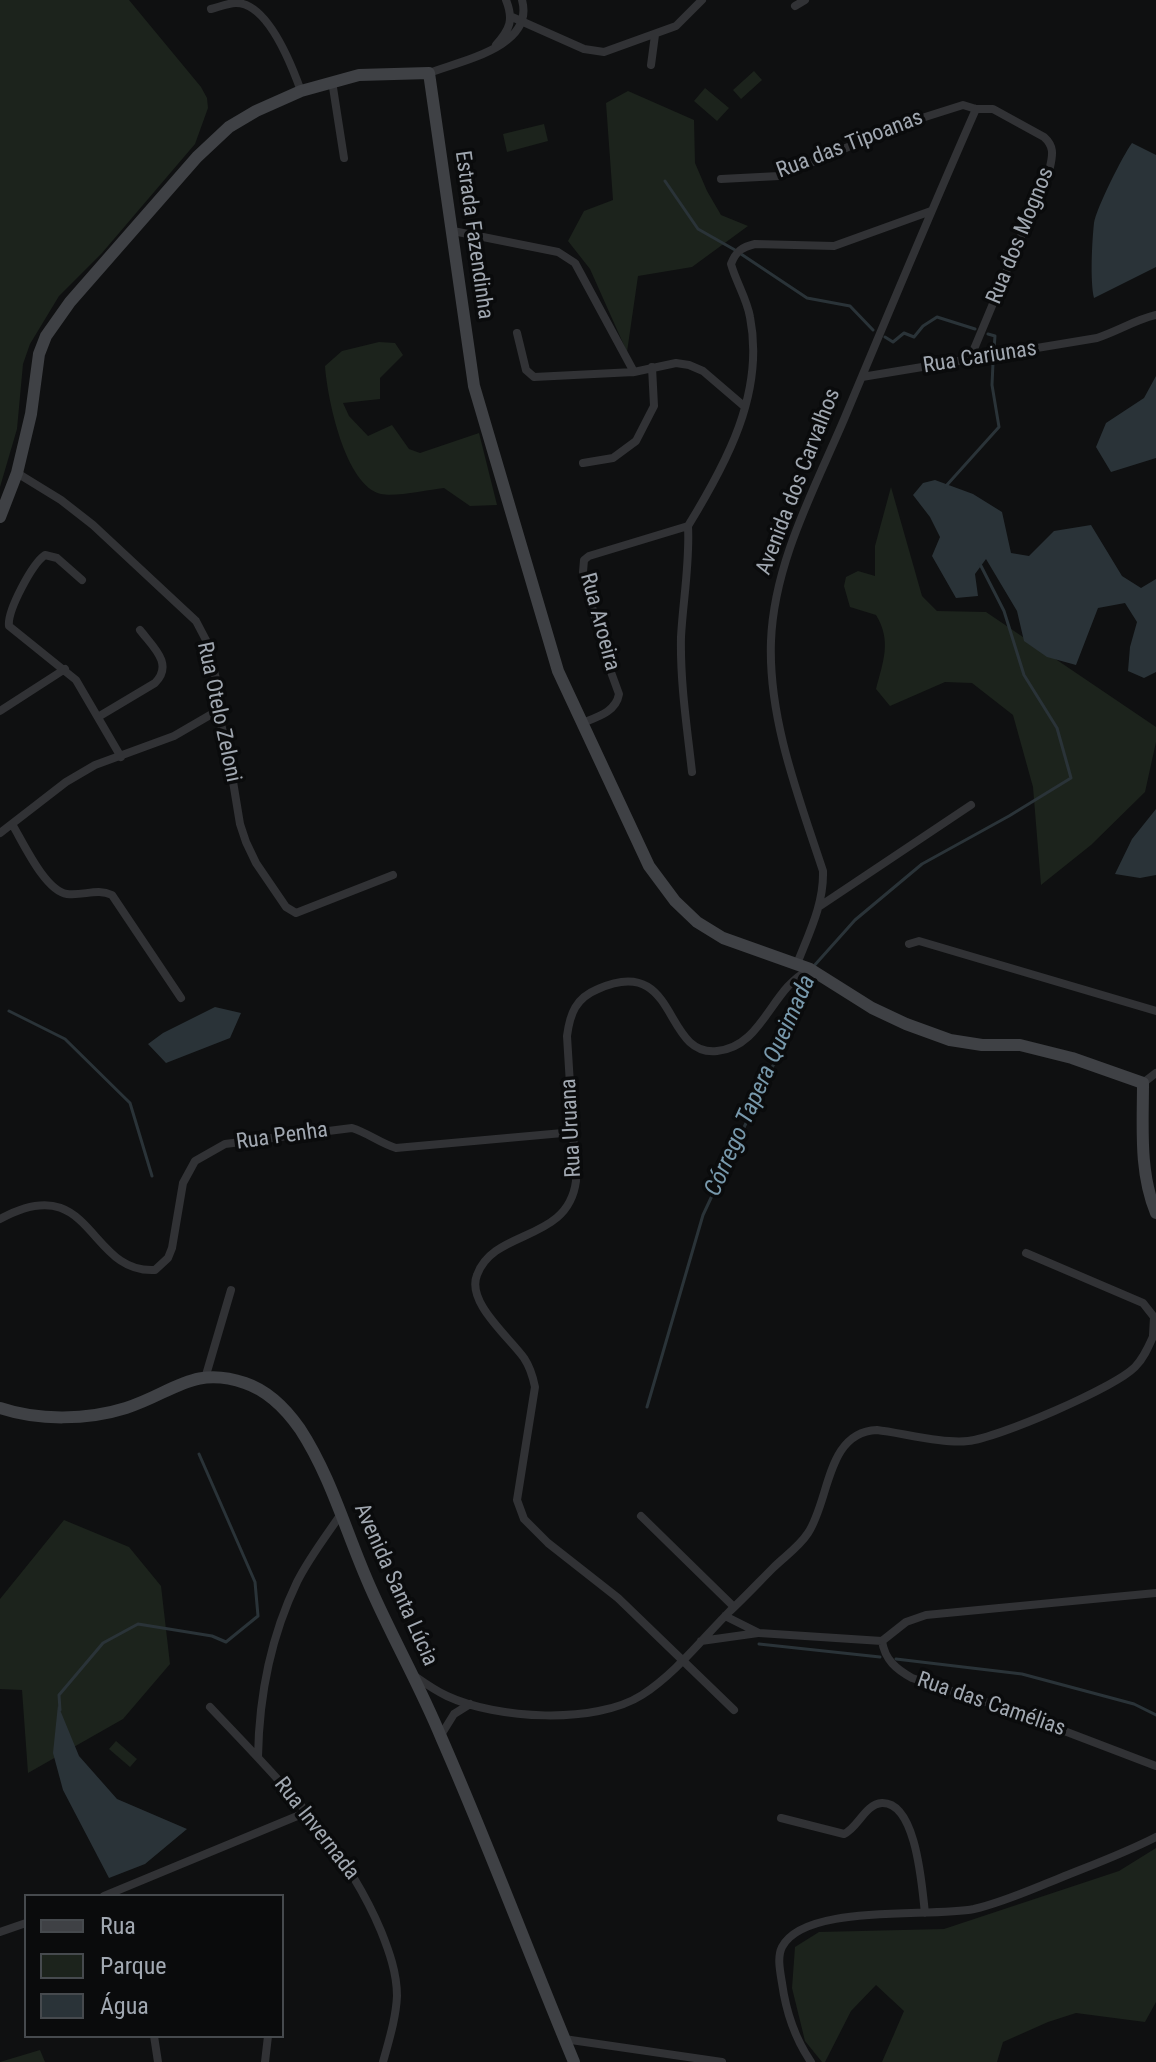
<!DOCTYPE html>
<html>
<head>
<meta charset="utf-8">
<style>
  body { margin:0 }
  #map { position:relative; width:1156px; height:2062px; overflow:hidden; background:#0f1011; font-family:"Roboto Condensed",sans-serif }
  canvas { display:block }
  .legend { position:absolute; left:24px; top:1894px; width:260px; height:144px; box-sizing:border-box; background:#0a0b0c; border:2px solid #464a4e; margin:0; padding:10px 14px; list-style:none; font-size:24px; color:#a1a8b1 }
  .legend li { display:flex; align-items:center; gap:16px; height:40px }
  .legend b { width:40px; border:2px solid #464a4e }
</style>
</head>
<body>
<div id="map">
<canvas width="1156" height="2062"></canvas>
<ul class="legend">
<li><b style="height:10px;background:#3f4145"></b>Rua</li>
<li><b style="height:22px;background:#1c231c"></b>Parque</li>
<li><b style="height:22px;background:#2a3338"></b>Água</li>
</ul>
</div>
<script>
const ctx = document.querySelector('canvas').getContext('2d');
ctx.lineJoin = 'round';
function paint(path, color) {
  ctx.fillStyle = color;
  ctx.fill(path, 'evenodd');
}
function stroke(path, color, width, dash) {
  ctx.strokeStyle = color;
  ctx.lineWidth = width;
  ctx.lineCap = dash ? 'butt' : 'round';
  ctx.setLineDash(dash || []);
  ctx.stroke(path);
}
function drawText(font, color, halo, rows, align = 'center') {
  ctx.font = font + ' "Roboto Condensed",sans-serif';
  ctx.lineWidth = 7;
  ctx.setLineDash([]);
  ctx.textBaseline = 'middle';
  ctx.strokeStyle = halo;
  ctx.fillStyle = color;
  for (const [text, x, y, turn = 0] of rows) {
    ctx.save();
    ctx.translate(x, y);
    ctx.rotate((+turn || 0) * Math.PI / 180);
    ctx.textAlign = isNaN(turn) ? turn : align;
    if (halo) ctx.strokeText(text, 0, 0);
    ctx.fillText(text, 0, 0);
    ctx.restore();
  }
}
const green = new Path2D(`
  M0,0H129L201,87L207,98L208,108L195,144L102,253L59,296L30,344L23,364L17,429L0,487Z
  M754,71L762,80L741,99L733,90Z
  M705,88L729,108L717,121L694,101Z
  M628,91L694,120L695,163L707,191L721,215L748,226L692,267L638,276L627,352L590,269L568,241L584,211L613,200L606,103Z
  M544,124L548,141L507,152L503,134Z
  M379,342L395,343L403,355L380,378V399L343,403L349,416L368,436L392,425L409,449L420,453L479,433L497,505L470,506L444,488C427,490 396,497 381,494C345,486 327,397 325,366L342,351Z
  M891,487L922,596L937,611L986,612L1156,727V742L1145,792L1091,845L1041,885L1033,787L1013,715L972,683L945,682L890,706L876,689C883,662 892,641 876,615L850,607L844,586L846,577L858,571L875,576V546Z
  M64,1520L129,1547L161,1586L170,1664L123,1719L28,1773L22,1690L0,1689V1599Z
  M116,1741L137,1759L130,1767L109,1749Z
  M1156,1848V2002L1145,2022L1076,2013L1048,2022L1003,2042L997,2062H882L904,2011L876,1985L851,2011L825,2062H822L805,2041L792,1988L795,1947L819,1932L944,1929L1119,1871Z
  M40,2050L45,2062H0Z`);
const water = new Path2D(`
  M1132,143L1156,155V267L1094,298C1090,281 1092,241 1094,223C1096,209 1123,155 1132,143Z
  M1156,376V458L1111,472L1096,447L1106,423L1144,398Z
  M935,480L973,494L1002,512L1011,553L1029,556L1054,531L1091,525L1122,576L1141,588L1156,579V672L1144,678L1128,671L1130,647L1137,622L1125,603L1098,608L1076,665L1047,657L1024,641L1017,611L986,559L975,574L978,596L956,598L932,556L940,537L930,517L913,495L923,483Z
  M1156,809V875L1140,878L1115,874L1132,839Z
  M215,1007L241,1013L230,1038L166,1063L148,1044L163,1033Z
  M58,1705L79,1756L117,1799L187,1829L145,1864L109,1878L63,1790L53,1753Z`);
const stream = new Path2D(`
  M665,181L698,229L735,250
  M741,254L807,298L850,306L873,330
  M988,334L995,336L994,349
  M885,337L893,342L904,333L914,337L923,326L937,317L975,329
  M946,486L999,427L992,385L993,363
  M813,967L855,920L922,864L1009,816L1071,778L1057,728L1024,675L1004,611L980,564
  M9,1011L65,1039L130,1103L152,1176
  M647,1407L703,1215L777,1057L809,974
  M759,1644L880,1657
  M896,1659L1022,1674L1134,1704L1156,1715
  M60,1710L59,1695L103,1643L138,1624L212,1636L226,1642L258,1616L255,1582L199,1454`);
const street = new Path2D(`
  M795,6L805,0
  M211,9C219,7 228,3 236,3C268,3 292,66 301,91
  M512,17L584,49L604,52L676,26L702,0
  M496,45C510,29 514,20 506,0
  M651,65L655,35
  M429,73C460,61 535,47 522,0
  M332,81L344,158
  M721,179L779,176L903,124L963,105L976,109H993L1044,137C1054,146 1053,154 1050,167L969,361
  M453,231L558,252L575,263L634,372
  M517,333L526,370L534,377L634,372L676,363L689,365L703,371L745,407
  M862,377L1097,338C1118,331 1135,320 1156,315
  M583,463L613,458L636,441L654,406L652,367
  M17,473L61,500L93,525L196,621L207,642L216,679L217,711L227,745L240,824L246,842L256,863L286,907L296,913L393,875
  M688,526C726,464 765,393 750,317C747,299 736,282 731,264C736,251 742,247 755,244L834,246L931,211
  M688,526C690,563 683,600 681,637C680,682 687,727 692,772
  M82,580L57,558L45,555C32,564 7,611 9,626L76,680L121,757
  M0,711L65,669
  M98,717L155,683C174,664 153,647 140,630
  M582,723C597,717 616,712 619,694L604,653L583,572L584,560L589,556L688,526
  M12,824C23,842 45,891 67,894C84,896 97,888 112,895L181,998
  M0,833L66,782L95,765L174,736L217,711
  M820,906L971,805
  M909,944L919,941L1156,1011
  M797,964C809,933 824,904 823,871C799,798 768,719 771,641C774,562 815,488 845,417C888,314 931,211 976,109
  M1143,1083L1156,1073
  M0,1219C93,1168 87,1274 155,1270L168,1258L172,1248L183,1183L195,1161L225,1144L352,1128C368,1133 380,1143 396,1148L574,1132
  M1026,1253L1143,1303L1154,1317L1153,1335
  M206,1375L231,1290
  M641,1516L734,1607
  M725,1616L759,1633L882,1641
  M701,1641L758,1633
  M882,1641C885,1660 896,1669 912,1678L1004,1708L1156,1766
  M882,1641L906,1622L926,1615L1156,1593
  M416,1677C426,1684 436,1691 447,1696C496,1719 595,1725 642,1695C676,1673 702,1639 730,1611C745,1597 759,1582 773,1568C784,1557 799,1547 808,1533C830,1500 826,1432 877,1430C902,1433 944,1444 968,1441C998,1438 1114,1388 1135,1367C1145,1357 1150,1343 1156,1330
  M210,1707C275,1776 344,1842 381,1931C389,1951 397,1973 397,1996C396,2018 389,2040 383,2062
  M734,1710L618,1598L548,1543L524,1519L517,1500L535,1387C533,1377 530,1367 524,1358C509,1337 466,1302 477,1275C494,1228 568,1243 576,1181L567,1036C570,1013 576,998 598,989C679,953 662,1057 717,1051C763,1047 771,988 809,970
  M441,1735L454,1714L470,1704
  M258,1757C259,1698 271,1636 297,1582C309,1558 326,1536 341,1514
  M781,1818L844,1834C858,1828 865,1804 882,1803C917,1802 922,1889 925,1913
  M104,1896L307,1812
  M0,1932L26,1923
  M154,2036L158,2062
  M564,2039L722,2062
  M265,2062L268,2036
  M811,2062C794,2037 786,2012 782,1983C780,1971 777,1957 782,1947C805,1903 929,1918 974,1909C1004,1902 1032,1889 1060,1878C1092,1865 1125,1853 1156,1837`);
const secondary = new Path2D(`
  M0,517L17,473L31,414L39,354L46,336L70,302L197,157L229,127L256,111L301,91L359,75L429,73L474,386L558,671L649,866L675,901L697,922L723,938L810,969L872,1008L906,1024L950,1040L982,1045H1020L1072,1058L1143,1083C1143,1127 1139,1172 1156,1213
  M0,1408C38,1421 88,1420 126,1408C173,1393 193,1365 245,1383C269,1391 286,1409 300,1429C332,1478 347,1536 371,1589C393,1639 420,1686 441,1737C488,1844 529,1954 574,2062`);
const streetNames = [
  ["Rua das Tipoanas",850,145,-21],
  ["Estrada Fazendinha",473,235,82],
  ["Rua dos Mognos",1021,236,-68],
  ["Rua Cariunas",980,358,-9],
  ["Avenida dos Carvalhos",799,482,-69],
  ["Rua Aroeira",599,622,75],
  ["Rua Otelo Zeloni",218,712,78],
  ["Rua Uruana",572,1128,-93],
  ["Rua Penha",282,1137,-8],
  ["Avenida Santa Lúcia",395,1585,66],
  ["Rua das Camélias",991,1705,19],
  ["Rua Invernada",316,1829,52]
];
const waterNames = [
  ["Córrego Tapera Queimada",761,1086,-66]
];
paint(green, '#1c231c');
paint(water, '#2a3338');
stroke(stream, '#2a3338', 3);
stroke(street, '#313235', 8);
stroke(secondary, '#3f4145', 12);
drawText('22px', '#a1a8b1', '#0a0b0c', streetNames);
drawText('italic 24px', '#7899ac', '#0a0b0c', waterNames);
</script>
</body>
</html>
